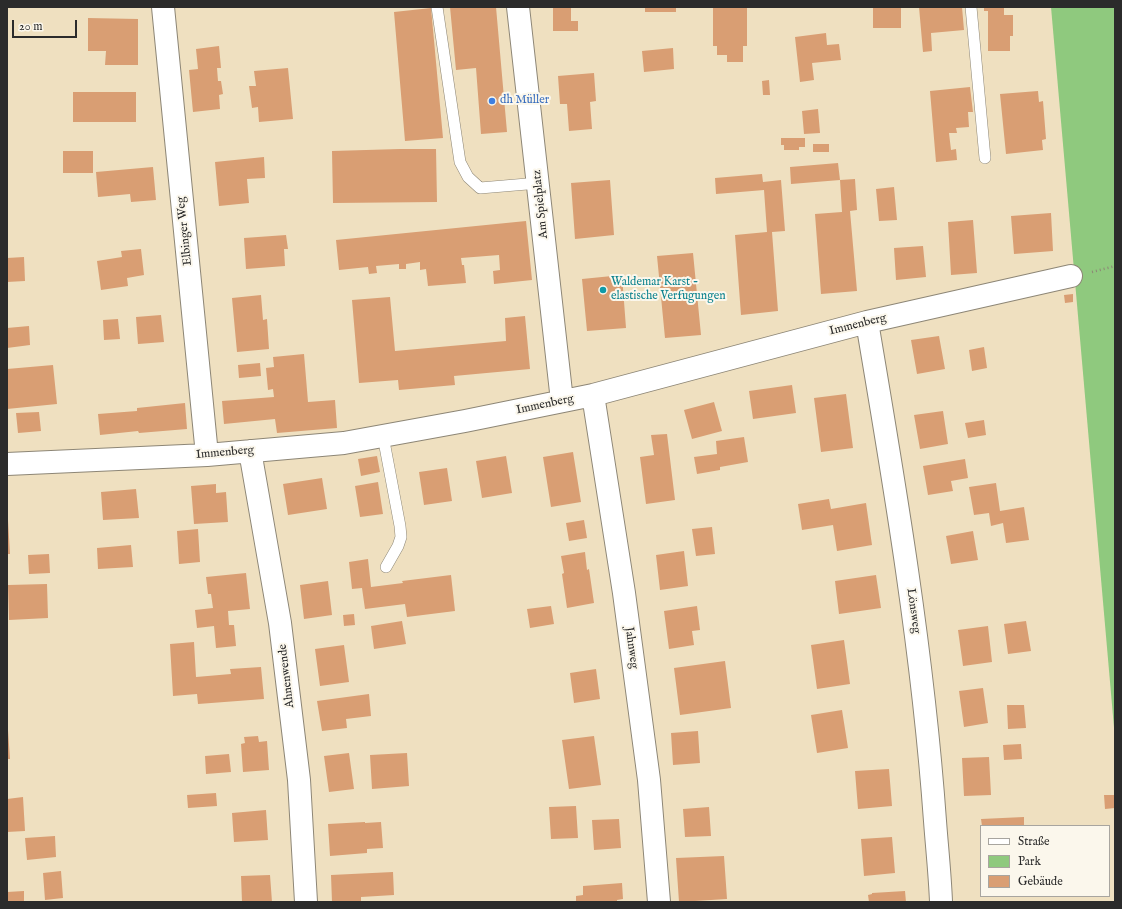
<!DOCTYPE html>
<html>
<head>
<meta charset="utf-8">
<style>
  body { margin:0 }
  #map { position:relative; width:1122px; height:909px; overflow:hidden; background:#efe0c0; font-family:"IM FELL English",serif }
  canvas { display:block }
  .frame { position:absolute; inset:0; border:8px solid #2b2b2b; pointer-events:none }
  .legend { position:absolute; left:980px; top:825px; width:130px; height:72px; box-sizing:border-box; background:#fbf7ec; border:1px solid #a8a59f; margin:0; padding:5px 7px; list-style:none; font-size:12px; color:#2b2b2b }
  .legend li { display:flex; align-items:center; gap:8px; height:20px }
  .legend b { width:20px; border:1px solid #a8a59f }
  .scale { position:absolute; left:12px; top:20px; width:65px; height:18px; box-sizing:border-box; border:2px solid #2b2b2b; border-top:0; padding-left:5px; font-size:12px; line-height:14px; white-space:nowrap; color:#2b2b2b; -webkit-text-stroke:3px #fbf7ec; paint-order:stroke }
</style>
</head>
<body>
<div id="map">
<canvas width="1122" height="909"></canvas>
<div class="frame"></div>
<ul class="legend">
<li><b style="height:5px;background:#fff"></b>Straße</li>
<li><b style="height:11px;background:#8fc97e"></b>Park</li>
<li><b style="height:11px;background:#d99e73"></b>Gebäude</li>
</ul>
<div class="scale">20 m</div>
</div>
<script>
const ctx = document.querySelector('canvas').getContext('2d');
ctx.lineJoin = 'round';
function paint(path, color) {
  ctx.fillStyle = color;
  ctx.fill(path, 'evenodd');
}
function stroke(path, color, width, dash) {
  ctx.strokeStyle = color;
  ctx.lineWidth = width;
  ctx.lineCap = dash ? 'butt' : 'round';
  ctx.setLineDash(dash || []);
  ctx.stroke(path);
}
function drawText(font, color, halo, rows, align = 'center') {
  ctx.font = font + ' "IM FELL English",serif';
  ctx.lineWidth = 4;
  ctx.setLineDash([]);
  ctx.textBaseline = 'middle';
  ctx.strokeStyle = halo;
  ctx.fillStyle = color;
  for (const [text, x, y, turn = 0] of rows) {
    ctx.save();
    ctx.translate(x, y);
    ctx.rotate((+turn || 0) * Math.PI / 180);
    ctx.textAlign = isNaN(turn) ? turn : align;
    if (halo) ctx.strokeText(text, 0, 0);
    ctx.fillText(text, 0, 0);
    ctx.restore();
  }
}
const green = new Path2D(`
  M1051,7H1115V739Z`);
const building = new Path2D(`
  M450,7H496L507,132L481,134L476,68L456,70Z
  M553,7L571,8V21H578V31H553Z
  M645,7H676V12H645Z
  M713,7H747V46H743V62H727V55H717V46H713Z
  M873,7H901V28H873Z
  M919,7H962L964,30L931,33L932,51L923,52Z
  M984,7H1004V15H1013V36H1010V51H988V11H984Z
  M431,8L443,138L405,141L394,12Z
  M88,18L138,19V65H105L106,51H88Z
  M826,33L827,45L839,44L841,60L812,63L814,80L800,82L795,37Z
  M219,46L221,68H217L218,81H221L223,94L219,95L220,109L193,112L189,70L198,69L196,49Z
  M673,48L674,69L644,72L642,51Z
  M288,68L293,119L259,122L258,107L252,108L249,86H256L254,71Z
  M594,73L596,101L590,102L592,129L569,131L567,104H560L558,76Z
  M769,80L770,95H763L762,81Z
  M970,87L973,112H968L969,127L956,128L957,133H949L951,150L956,149L957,160L936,162L930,91Z
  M1038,91L1039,102L1043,101L1046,139L1042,140L1043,150L1006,154L1000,94Z
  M73,92H136V122H73Z
  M818,109L820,133L804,134L802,111Z
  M781,138H805V147H799V150H784V145H781Z
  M813,144H829V152H813Z
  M400,149H436L437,202L333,203L332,151Z
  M63,151H93V173H63Z
  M264,157L265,178L247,179L249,203L219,206L215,162Z
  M838,163L840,180L791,184L790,167Z
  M153,167L156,200L131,202L130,194L98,197L96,172Z
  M762,174L763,182L781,180L785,231L772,232L778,311L741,315L735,235L767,232L764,190L716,194L715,178Z
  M855,179L857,210L850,211L857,291L821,294L815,214L842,212L840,180Z
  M610,180L614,235L575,239L571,183Z
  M894,187L897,220L879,221L876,189Z
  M1051,213L1053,251L1014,254L1011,216Z
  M973,220L977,273L951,275L948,222Z
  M526,221L532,280L494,284L493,271L500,270L499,255L461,258L462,265H464L466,283L428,286L426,269L420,270V262L406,264V269H399V264L376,266L377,273L369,274L368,267L339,270L336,240Z
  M286,235L288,249H284L285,266L246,269L244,238Z
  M923,246L926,277L896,280L894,248Z
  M141,249L144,275L127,278L128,286L101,290L97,261L122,257L121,251Z
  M693,253L701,335L665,338L657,256Z
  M24,257L25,281L7,282V258Z
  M622,275L626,328L587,331L582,279Z
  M1073,294V302L1065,303L1064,295Z
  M261,295L263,320L267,319L269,349L237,352L232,298Z
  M390,297L395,351L506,341L505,318L525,316L530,369L454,376L455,385L399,390L398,380L359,383L352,300Z
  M161,315L164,342L138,344L136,317Z
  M118,319L120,339L104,340L103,320Z
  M29,326L30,345L7,348V328Z
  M939,336L945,369L917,374L911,340Z
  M984,347L987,368L972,371L969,350Z
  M304,354L308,402L335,400L337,428L277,433L275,419L224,424L222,401L274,397L273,389L268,390L266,368L274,367L273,357Z
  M260,363L261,376L239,378L238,365Z
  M53,365L57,404L7,409V369Z
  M792,385L796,413L753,419L749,391Z
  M846,394L853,448L821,452L814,398Z
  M714,402L722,431L692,439L684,410Z
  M185,403L187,429L139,433L138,431L100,435L98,414L137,411V408Z
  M943,411L948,444L920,449L914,415Z
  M39,412L41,431L18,433L16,413Z
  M984,420L986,435L968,438L965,423Z
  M667,434L675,500L646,504L640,457L654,455L651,435Z
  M744,437L748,462L720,467V470L697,474L694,457L717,454L716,441Z
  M573,452L581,502L551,507L543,457Z
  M377,456L380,472L361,476L358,459Z
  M506,456L512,493L482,498L476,461Z
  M965,459L968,478L951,481L953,491L928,495L923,466Z
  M447,468L452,501L424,505L419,472Z
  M322,478L327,509L288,515L283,484Z
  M378,482L383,514L360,517L355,486Z
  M996,483L1000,511L1024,507L1029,540L1006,543L1003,523L991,526L989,513L974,515L969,487Z
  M216,484V493L226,492L228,522L194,524L191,486Z
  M136,489L139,518L103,520L101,492Z
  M829,499L831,509L866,503L872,545L837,551L833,525L802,530L798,504Z
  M7,520H8L10,554H7Z
  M584,520L587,538L569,541L566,523Z
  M712,527L715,554L696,556L692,529Z
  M198,529L200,562L179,564L177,531Z
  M973,531L978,560L951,564L946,536Z
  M131,545L133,567L98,569L97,548Z
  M684,551L688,586L660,590L656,555Z
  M585,552L587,570L589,569L594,603L567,608L562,574L564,573L561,556Z
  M49,554L50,573L29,574L28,555Z
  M368,559L371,587L403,583L402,581L451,575L455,611L407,617L405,604L365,609L362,588L352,589L349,562Z
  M246,573L250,609L228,611L229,625H234L236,646L216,648L214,626L197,628L195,610L213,608L211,594H208L206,577Z
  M876,575L881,608L839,614L835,581Z
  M328,581L332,615L304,619L300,585Z
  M47,584L48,618L9,620L8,585Z
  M551,606L554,624L530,628L527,609Z
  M697,606L700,630L692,631L694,645L669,649L664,611Z
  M354,614L355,625L344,626L343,615Z
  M402,621L406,644L374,649L371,626Z
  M1026,621L1031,651L1008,654L1004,624Z
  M988,626L992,662L963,666L958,630Z
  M844,640L850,684L817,689L811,645Z
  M194,642L196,677L231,674L230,669L261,667L264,699L198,704L197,694L173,696L170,644Z
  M344,645L349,682L320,686L315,649Z
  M725,661L731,708L680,715L674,668Z
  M596,669L600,699L574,703L570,673Z
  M983,688L988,723L964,727L959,691Z
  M369,694L371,716L346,719L347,728L322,731L317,701Z
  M1007,705H1024L1026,728L1008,729Z
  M842,710L848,748L817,753L811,715Z
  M7,730H8L10,759H7Z
  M698,731L700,763L673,765L671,733Z
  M258,736L259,742L267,741L269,770L243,772L241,744L245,743L244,737Z
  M594,736L601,785L569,789L562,740Z
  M1021,744L1022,759L1004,760L1003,745Z
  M349,753L354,789L329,792L324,756Z
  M407,753L409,786L372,789L370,755Z
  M229,754L231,772L206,774L205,756Z
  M989,757L991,795L964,796L962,758Z
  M889,769L892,806L858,809L855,771Z
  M216,793L217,806L188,808L187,795Z
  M1104,795H1115V808L1105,809Z
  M23,797L25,831L7,832V799Z
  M576,806L578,838L551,839L549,807Z
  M709,807L711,836L685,837L683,809Z
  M266,810L268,840L234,842L232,813Z
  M1024,817V826H982L981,819Z
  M619,819L621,848L594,850L592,820Z
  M365,822V823L381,822L383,848L367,849V853L330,856L328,824Z
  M55,836L56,857L27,860L25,838Z
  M892,837L895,873L864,876L861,839Z
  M724,856L727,899L679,902L676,858Z
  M61,871L63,898L45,900L43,873Z
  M393,872L394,895L361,897V902H332L331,875Z
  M270,875L272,902H242L241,876Z
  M622,883L623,899L617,900V902H576V896L583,895V886Z
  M24,891V902H7V892Z
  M905,891L906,902H869L868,895L872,894V893Z`);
const path = new Path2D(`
  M1092,272L1115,266`);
const service = new Path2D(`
  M437,7L460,162L468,177L480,188L539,183
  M971,7L985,158
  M383,436L400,526L401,537L398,546L386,567`);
const minor = new Path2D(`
  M163,7L207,455
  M518,7L562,401
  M867,322C895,487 923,653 935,821C937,848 940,875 941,902
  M593,395L624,593L649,780L659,902
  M250,451L280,623L299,780L306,902
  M7,464L207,455L344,443L465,421L593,395L867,322L1071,276`);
const markers = [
  [492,101,4,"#3f7fe0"],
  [603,290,4,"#0f9aa8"]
];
const shopNames = [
  ["dh Müller",500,101]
];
const streetNames = [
  ["Am Spielplatz",541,204,-96],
  ["Elbinger Weg",185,231,-96],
  ["Immenberg",858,325,-14],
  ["Immenberg",545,405,-12],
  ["Immenberg",225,453,-5],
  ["Lönsweg",913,611,82],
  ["Jahnweg",631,648,82],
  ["Ahnenwende",287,676,-97]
];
const cultureNames = [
  ["Waldemar Karst -",611,283],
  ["elastische Verfugungen",611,297]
];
paint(green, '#8fc97e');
paint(building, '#d99e73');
stroke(service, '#8d8676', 12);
stroke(minor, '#8d8676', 24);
stroke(path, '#8d8676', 2.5, [1, 3]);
stroke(service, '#fff', 11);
stroke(minor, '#fff', 22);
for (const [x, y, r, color] of markers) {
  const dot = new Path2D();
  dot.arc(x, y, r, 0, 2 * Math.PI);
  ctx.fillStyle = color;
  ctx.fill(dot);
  stroke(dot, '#fbf7ec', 1.5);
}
drawText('12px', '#366cbe', '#fbf7ec', shopNames, 'left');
drawText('12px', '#2b2b2b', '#fbf7ec', streetNames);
drawText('12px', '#0d838f', '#fbf7ec', cultureNames, 'left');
</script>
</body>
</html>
